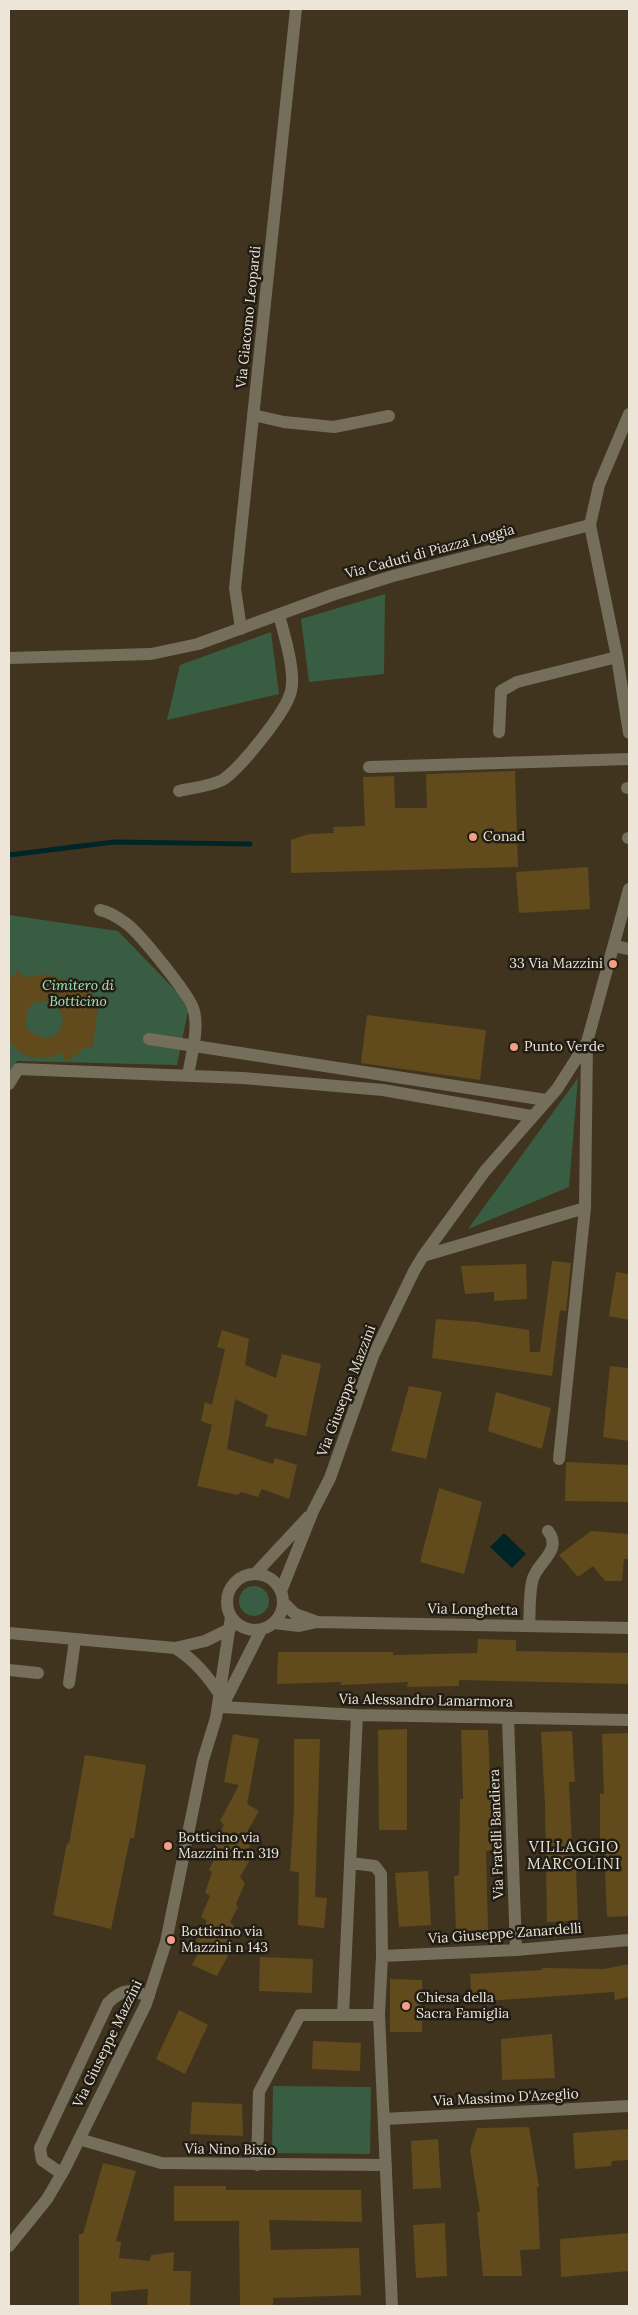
<!DOCTYPE html>
<html>
<head>
<meta charset="utf-8">
<style>
  body { margin:0 }
  #map { position:relative; width:638px; height:2315px; overflow:hidden; background:#40341f; font-family:Lora,serif }
  canvas { display:block }
  .frame { position:absolute; inset:0; border:10px solid #ece5d8; pointer-events:none }
</style>
</head>
<body>
<div id="map">
<canvas width="638" height="2315"></canvas>
<div class="frame"></div>
</div>
<script>
const ctx = document.querySelector('canvas').getContext('2d');
ctx.lineJoin = 'round';
function paint(path, color) {
  ctx.fillStyle = color;
  ctx.fill(path, 'evenodd');
}
function stroke(path, color, width, dash) {
  ctx.strokeStyle = color;
  ctx.lineWidth = width;
  ctx.lineCap = dash ? 'butt' : 'round';
  ctx.setLineDash(dash || []);
  ctx.stroke(path);
}
function drawText(font, color, halo, rows, align = 'center') {
  ctx.font = font + ' Lora,serif';
  ctx.lineWidth = 5;
  ctx.setLineDash([]);
  ctx.textBaseline = 'middle';
  ctx.strokeStyle = halo;
  ctx.fillStyle = color;
  for (const [text, x, y, turn = 0] of rows) {
    ctx.save();
    ctx.translate(x, y);
    ctx.rotate((+turn || 0) * Math.PI / 180);
    ctx.textAlign = isNaN(turn) ? turn : align;
    if (halo) ctx.strokeText(text, 0, 0);
    ctx.fillText(text, 0, 0);
    ctx.restore();
  }
}
const green = new Path2D(`
  M385,594L384,674L309,682L301,619Z
  M271,632L279,694L167,720L180,665Z
  M9,915L118,931L178,993L188,1011L177,1065L17,1061L9,1076Z
  M578,1078L569,1187L468,1229Z
  M239 1601a15 15 0 1 1 30 0a15 15 0 1 1-30 0Z
  M273,2086L371,2087L370,2154L272,2153Z`);
const water = new Path2D(`
  M504,1533L526,1554L512,1568L490,1547Z`);
const stream = new Path2D(`
  M9,855L114,842L250,844`);
const building = new Path2D(`
  M515,771L518,867L291,873V840L309,834L334,833L333,827L365,826L363,777L394,776L395,808H427L426,774Z
  M588,867L590,909L519,913L516,872Z
  M18,970L24,977L49,974L75,985L81,980L93,996L99,997L93,1048L86,1047L67,1062L60,1053L52,1057L32,1058L21,1053L9,1041V979ZM39,1001L55,1004L63,1017L62,1025L58,1032L52,1037L44,1038L30,1032L26,1026L27,1010L32,1004Z
  M367,1015L486,1030L480,1080L361,1063Z
  M552,1261L571,1263L566,1311L560,1310L552,1376L432,1358L436,1319L477,1322L529,1330L530,1352H540Z
  M526,1264L527,1299L494,1301V1292L465,1294L461,1266Z
  M616,1272L629,1274V1320L609,1316Z
  M222,1330L249,1339L245,1365L276,1378L282,1354L321,1364L306,1436L265,1426L268,1415L235,1399L227,1449L273,1464L275,1458L297,1465L289,1499L262,1489L258,1497L241,1492L238,1495L197,1486L212,1425L201,1421L205,1402L212,1405L225,1349L217,1347Z
  M610,1366L629,1368V1441L603,1437Z
  M409,1386L442,1392L426,1459L391,1451Z
  M496,1392L551,1408L542,1449L488,1431Z
  M566,1462L629,1465V1502L565,1501Z
  M439,1488L482,1502L464,1574L420,1562Z
  M591,1531L629,1534V1559H624L622,1581H605L593,1566L578,1577L559,1555Z
  M478,1639L516,1640V1651L629,1653V1684L459,1680V1686L407,1687L408,1682L341,1685V1682L277,1684L278,1652H393V1655L477,1653Z
  M407,1729V1830H379L378,1730Z
  M461,1730H488L493,1850L486,1851L488,1930L456,1931L454,1876L459,1875L460,1799H463Z
  M572,1731L575,1782H569L573,1868H576L578,1921L547,1922L545,1803L541,1732Z
  M629,1733V1916L607,1917L604,1850H600V1793L604,1794L602,1734Z
  M233,1734L259,1739L247,1804L259,1811L248,1830L255,1835L245,1856L251,1858L240,1877L245,1883L236,1904L238,1907L230,1922L234,1926L224,1947L230,1952L217,1976L192,1965L202,1945L196,1941L207,1921L201,1917L210,1896L205,1893L212,1872L209,1870L219,1849L214,1845L224,1825L220,1821L239,1785L224,1782Z
  M294,1739H320L315,1897L327,1898L324,1928L298,1925L299,1872L290,1871L294,1807Z
  M85,1755L146,1765L134,1838H130L111,1929L53,1915L67,1843L69,1844Z
  M428,1871L431,1925L399,1927L395,1873Z
  M260,1957L313,1959L312,1993L259,1991Z
  M629,1964V1997L615,2000L614,1992L472,2002L470,1974L542,1970V1968L604,1969Z
  M390,1979L422,1980V2032H390Z
  M179,2010L208,2025L185,2074L156,2059Z
  M552,2034L555,2078L502,2080L501,2039Z
  M313,2041L361,2043L360,2071L312,2069Z
  M192,2102L242,2104L243,2136L190,2134Z
  M529,2127L539,2187H537L540,2249L520,2250L522,2276H483L477,2212H480L470,2150L477,2128Z
  M629,2129V2160L612,2161L611,2166L575,2169L573,2133Z
  M438,2139L441,2188L413,2189L411,2141Z
  M103,2163L136,2171L116,2241L121,2242L119,2258L150,2261L151,2255L174,2252L173,2271H191L190,2306H147L148,2289L111,2292V2306H79V2234H83Z
  M174,2186H226V2190H361L362,2222L269,2220L271,2250L359,2248L361,2295L273,2298V2306H240L239,2221H174Z
  M445,2223L447,2276L416,2278L413,2225Z
  M629,2233V2271L561,2277L560,2239Z`);
const minor = new Path2D(`
  M629,414L599,485L590,525L617,657L629,733
  M253,415L284,422L334,427L389,416
  M241,629L235,588L296,9
  M9,658L151,654L198,644L332,595L393,576L590,525
  M499,732L501,691L517,682L617,657
  M369,767L629,759
  M627,788H629
  M179,791C192,788 213,786 224,779C241,767 287,711 291,691C296,672 284,634 279,615
  M628,838H629
  M100,910C110,912 119,918 127,924C140,934 188,993 193,1008C200,1028 191,1055 188,1076
  M614,946L629,949
  M149,1039L546,1100
  M9,1084L18,1069L243,1078L383,1090L531,1116
  M423,1256L585,1208L587,1042
  M559,1459L585,1208
  M255,1574L308,1517
  M227 1602a28 28 0 1 1 56 0a28 28 0 1 1-56 0Z
  M281,1591L313,1511L330,1478L373,1356L414,1271L423,1256L485,1171L557,1089L587,1042L629,889
  M284,1603L295,1614L317,1622
  M274,1623L299,1626L317,1622L629,1628
  M529,1626C530,1612 529,1597 532,1582C535,1563 564,1551 548,1531
  M9,1633L175,1648
  M9,1670L38,1673
  M69,1683L75,1640
  M220,1695C208,1676 195,1660 175,1648L205,1641L230,1629
  M222,1707L357,1715L629,1720
  M222,1707L261,1630
  M508,1718L516,1950
  M350,1863L375,1866L381,1874L382,1956L379,2015L392,2306
  M382,1956L516,1950L629,1940
  M343,2015L357,1715
  M384,2119L629,2106
  M79,2139L161,2163L386,2165
  M257,2165L259,2092L300,2015H379
  M62,2174L42,2160L40,2148L108,2003C123,1988 130,1989 149,1996
  M9,2246L47,2199L64,2170L146,2004L166,1942L203,1760L216,1718L231,1617`);
const markers = [
  [473,837,5,"#f39f85"],
  [613,964,5,"#f39f85"],
  [514,1047,5,"#f39f85"],
  [168,1846,5,"#f39f85"],
  [171,1940,5,"#f39f85"],
  [406,2006,5,"#f39f85"]
];
const streetNames = [
  ["Via Giacomo Leopardi",249,317,-84],
  ["Via Caduti di Piazza Loggia",430,552,-15],
  ["Via Giuseppe Mazzini",347,1391,-69],
  ["Via Longhetta",473,1610,1],
  ["Via Alessandro Lamarmora",426,1701,1],
  ["Via Fratelli Bandiera",497,1834,-92],
  ["Via Giuseppe Zanardelli",505,1934,-4],
  ["Via Giuseppe Mazzini",108,2044,-64],
  ["Via Massimo D'Azeglio",506,2098,-3],
  ["Via Nino Bixio",230,2150,1]
];
const poiNames = [
  ["Conad",483,837],
  ["33 Via Mazzini",603,964,"right"],
  ["Punto Verde",524,1047],
  ["Botticino via",178,1838],
  ["Mazzini fr.n 319",178,1854],
  ["Botticino via",181,1932],
  ["Mazzini n 143",181,1948],
  ["Chiesa della",416,1998],
  ["Sacra Famiglia",416,2014]
];
const parkNames = [
  ["Cimitero di",78,986],
  ["Botticino",78,1002]
];
const neighbourhoodNames = [
  ["VILLAGGIO",574,1848],
  ["MARCOLINI",574,1865]
];
paint(green, '#385d43');
paint(water, '#002526');
stroke(stream, '#002526', 5);
paint(building, '#614b1d');
stroke(minor, '#756e5a', 12);
for (const [x, y, r, color] of markers) {
  const dot = new Path2D();
  dot.arc(x, y, r, 0, 2 * Math.PI);
  ctx.fillStyle = color;
  ctx.fill(dot);
  stroke(dot, '#221d14', 2);
}
drawText('14px', '#ece5d8', '#221d14', streetNames);
drawText('14px', '#ece5d8', '#221d14', poiNames, 'left');
drawText('italic 14px', '#a1e7b4', '#221d14', parkNames);
ctx.letterSpacing = '1px';
drawText('15px', '#ece5d8', '#221d14', neighbourhoodNames);
ctx.letterSpacing = '0px';
</script>
</body>
</html>
